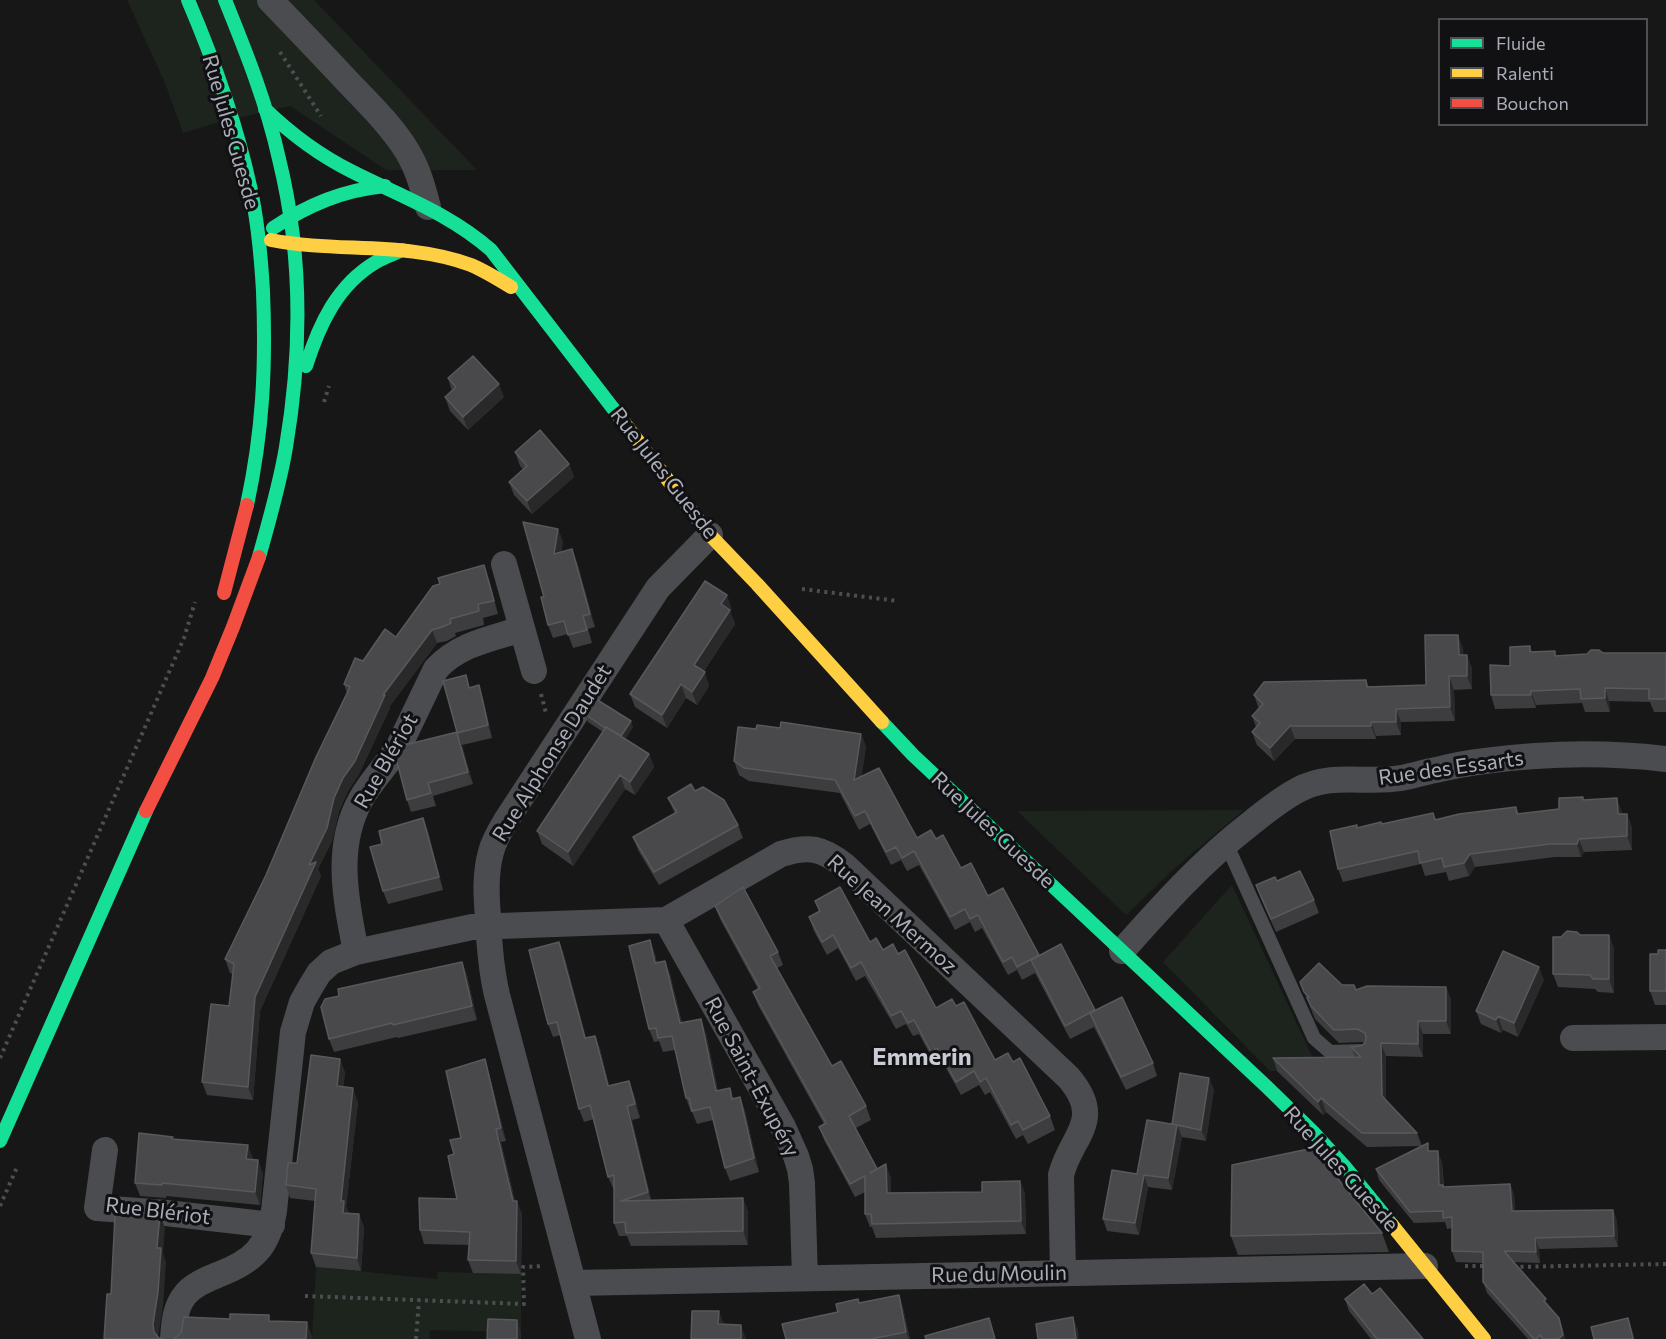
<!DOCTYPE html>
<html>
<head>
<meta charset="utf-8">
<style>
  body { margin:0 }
  #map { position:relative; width:1666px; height:1339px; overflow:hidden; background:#171717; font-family:Commissioner,sans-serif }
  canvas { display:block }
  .legend { position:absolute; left:1438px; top:18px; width:210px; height:108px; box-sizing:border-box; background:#111113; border:2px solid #4d4f55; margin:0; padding:8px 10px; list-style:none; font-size:18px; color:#a8adb8 }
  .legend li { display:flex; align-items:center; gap:12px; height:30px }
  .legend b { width:30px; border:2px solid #4d4f55 }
</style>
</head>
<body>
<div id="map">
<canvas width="1666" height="1339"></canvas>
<ul class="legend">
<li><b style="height:8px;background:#16e098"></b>Fluide</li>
<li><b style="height:8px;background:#ffcf43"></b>Ralenti</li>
<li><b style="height:8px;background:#f24e42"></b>Bouchon</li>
</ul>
</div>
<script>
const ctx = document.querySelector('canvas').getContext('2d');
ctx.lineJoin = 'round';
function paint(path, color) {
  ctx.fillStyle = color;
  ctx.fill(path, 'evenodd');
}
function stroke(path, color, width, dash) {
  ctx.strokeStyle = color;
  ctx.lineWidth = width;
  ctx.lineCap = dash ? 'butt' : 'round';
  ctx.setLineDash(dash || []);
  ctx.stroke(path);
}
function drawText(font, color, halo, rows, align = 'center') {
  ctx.font = font + ' Commissioner,sans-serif';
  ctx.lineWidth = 6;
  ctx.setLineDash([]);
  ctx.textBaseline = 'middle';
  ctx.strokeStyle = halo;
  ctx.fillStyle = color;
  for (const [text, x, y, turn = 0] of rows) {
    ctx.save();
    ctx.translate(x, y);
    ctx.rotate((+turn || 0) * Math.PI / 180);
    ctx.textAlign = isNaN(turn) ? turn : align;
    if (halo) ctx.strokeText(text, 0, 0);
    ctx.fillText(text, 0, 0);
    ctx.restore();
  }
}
const green = new Path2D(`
  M127,0H314L477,170H386L290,106L220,122L183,133L165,83Z
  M1244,810L1177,866L1126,915L1017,811Z
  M1232,885L1319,1071H1270L1163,962Z
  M316,1267L437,1279L438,1272L521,1274V1332L430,1330L429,1339H312Z`);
const path = new Path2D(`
  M280,52L321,116
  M324,402L329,386
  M802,589L898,601
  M541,694L546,713
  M0,1058L184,638L195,602
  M0,1206L18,1165
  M1465,1266H1487
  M1513,1267L1666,1264
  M305,1296L524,1304L523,1267L544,1266
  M416,1339L419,1300`);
const lane = new Path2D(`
  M1226,843L1314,1038L1330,1052L1362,1051`);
const street = new Path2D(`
  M270,0C296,27 322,54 347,81C368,103 391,125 407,151C418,169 423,188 428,207
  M504,564L534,671
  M666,920L783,1127L796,1156L800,1169L802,1183L805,1278
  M1122,951C1162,906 1202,861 1250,824C1266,811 1281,799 1298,790C1331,772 1366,784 1401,778C1413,776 1424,772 1436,770C1452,766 1469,763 1485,761C1545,753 1606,752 1666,759
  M356,952C346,901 334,847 361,799C372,780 387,765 399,746L436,669C459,644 490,639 522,629
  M1573,1038L1666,1037
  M105,1150L97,1208L166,1213L272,1225
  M574,1283L1425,1266
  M173,1339C174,1324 175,1307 185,1295C194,1284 208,1279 220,1274C253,1261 268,1247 274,1211L293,1032L302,1002L311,986L319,973L331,962L356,952L472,927L666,920L781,854C809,845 822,848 845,866L1069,1078C1105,1121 1071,1135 1061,1175L1063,1272
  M588,1339L497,995C491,969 489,943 488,917C486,895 485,873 491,852C494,840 501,829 507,819L658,588L710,535`);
const fast = new Path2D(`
  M188,0C214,61 236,122 250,186C258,221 261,256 263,291C266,366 263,431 247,505
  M225,0C246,52 267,104 279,159C302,252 302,352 286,447C280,484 269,521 259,557
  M265,109C291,134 319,155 351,171C400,196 449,213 491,250L625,424
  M273,228C308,205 343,190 385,186
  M306,366C319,325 337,285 376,262C384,257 394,254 402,250
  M882,722L913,755L1267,1087L1313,1132L1345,1167L1392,1225
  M0,1141L146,811`);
const slow = new Path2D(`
  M271,240C337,253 407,241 471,265C485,271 498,279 511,287
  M625,424L710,535L757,584L882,722
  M1392,1225L1484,1339`);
const jam = new Path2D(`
  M224,593L247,505
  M146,811L212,678L233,627L259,557`);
const wall = new Path2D(`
  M448,378L504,397L468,430L450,411L445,397L452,391Z
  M515,452L569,464L574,477L532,514L514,495L509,482L523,469L520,466Z
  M558,529L563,542L561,552L577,562L595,627L588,629L592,643L573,648L568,634L553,638L548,625L544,597Z
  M489,579L498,614L483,618L484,625L455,633L456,636L447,641L437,643L390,706V708L359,774L348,791L339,811L332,841L318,869L321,876L260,1011L253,1100L207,1095L202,1082L229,1006L233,974L230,973L225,959L266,875L347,693L344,684L363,661L396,637Z
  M732,609L730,611L735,624L704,671L709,686L697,705L686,698L667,728L635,707L630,694Z
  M1530,646L1532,652L1555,651L1556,656L1603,653H1666V712H1654L1650,702L1609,701L1610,712H1585L1582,703L1536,705V708L1495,709L1491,695L1510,666Z
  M1463,648V655L1472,668V689L1454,690L1455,721L1401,722V735L1376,736V739H1295L1274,761L1257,745L1252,732L1256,727L1252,716L1259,709L1254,695L1366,680L1369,687L1426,685Z
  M470,688L483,698L492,738L462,745L473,784L433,796L436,806L411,812L407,800L457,732Z
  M586,715L633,727L625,739L649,754L654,767L635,795L625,789L573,866L542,844L537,831L603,732L588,722Z
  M780,728L861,734L866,747L861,777L917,838L936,839L961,868L988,896L1039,955L1095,1011L1153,1063L1157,1076L1126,1090L1094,1027L1070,1039L1035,973L1022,980L1017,970L1008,975L982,928L975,932L970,922L955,930L919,865L907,871L901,860L891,865L870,824L859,830L840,793L749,781L739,775L734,761L756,729Z
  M695,791L738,825L743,838L659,885L638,850L633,837L675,814L668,798Z
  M1584,800L1622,812V814H1627L1632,828V850L1584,852L1581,857H1555L1475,867L1469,876L1449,881L1446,872L1425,876L1421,864L1343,882L1338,869L1358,828L1382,824L1433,813L1436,819L1516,807L1519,814L1559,809Z
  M423,818L428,831L443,890L388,904L383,891L382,844Z
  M1277,881L1314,900L1319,913L1276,932L1261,899L1256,885Z
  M815,901L870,942L883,950L898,954L936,1008L956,1006L995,1060L1013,1062L1050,1116L1055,1130L1028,1144L1023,1135L1016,1139L990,1092L985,1095L979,1085L961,1095L942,1061L936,1065L919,1034L913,1036L906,1024L896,1029L865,976L856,981L838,948L827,955L814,931L809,917L819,912Z
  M715,906L778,952L783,965L777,968L832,1066L866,1106L871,1120L856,1128L878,1169L891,1178V1193L982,1192L1020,1181L1025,1194L1026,1234L876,1238L872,1227H870L865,1214V1192L855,1197L824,1140L819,1127L824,1124L758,1005L753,992L758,989L720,919Z
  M1580,935H1609L1614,949V993L1598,992L1595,989L1558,987L1553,974L1561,937Z
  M559,942L564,955L586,1038L595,1036L600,1049L609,1086L634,1094L640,1118L632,1120L651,1200L748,1211V1245L631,1246L627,1236H619L614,1223V1190L608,1177L594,1119L584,1122L579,1109L561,1035L553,1037L548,1024Z
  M1666,950V1005H1655L1650,991L1658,954Z
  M655,954L657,963L670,974L682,1023L706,1033L718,1091L734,1098L740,1097L745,1111L759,1172L730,1181L725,1168L713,1120L697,1124L692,1112H691L686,1098L675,1050L663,1052L659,1041L654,1042L649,1029Z
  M462,962L467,975L477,1020L398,1038L397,1037L334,1052L329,1039L339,996Z
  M1544,980L1518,1037L1503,1030L1501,1033L1481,1024L1476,1011Z
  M1300,982L1342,985L1356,990L1446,987L1451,1000V1034H1423V1057L1386,1056V1101L1417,1133L1422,1146L1367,1147L1326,1112L1323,1115L1277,1071L1273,1058L1355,1057L1351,1047L1361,1046L1364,1043L1362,1042L1339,1043L1315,1019Z
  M340,1059L345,1073L343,1087L358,1102L346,1207L349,1213L359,1214L364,1228L361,1271L316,1267L311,1253L315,1201L290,1198L286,1185L297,1163Z
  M485,1059L489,1073L506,1141L501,1142L515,1201L522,1214L521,1274L473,1273L468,1260L469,1245L424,1244L420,1230L457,1199L454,1154L461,1138Z
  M1214,1089L1206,1141L1182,1137L1172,1190L1148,1187L1139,1235L1107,1231L1103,1219L1137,1174L1172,1124Z
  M174,1139L253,1158L252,1160L263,1173L260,1205L166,1196V1198L140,1196L135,1183Z
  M1430,1151L1442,1162L1444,1187L1510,1184L1514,1195L1515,1211L1613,1210L1617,1221L1618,1247L1539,1249L1540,1263L1513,1262L1559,1318L1565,1339H1528L1487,1293L1483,1282V1263L1456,1262L1452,1251V1228L1447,1229L1445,1222L1414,1223L1379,1180L1376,1169Z
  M1382,1233L1389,1252L1238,1255L1231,1236Z
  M1372,1294L1423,1339H1371L1349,1311L1345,1299Z
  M899,1295L903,1308L910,1339H786L838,1312L859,1303Z`);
const shadedWall = new Path2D(`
  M499,384L504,397L468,430L463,417Z
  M569,464L574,477L532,514L527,501Z
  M558,529L563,542L558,567L554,554Z
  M572,549L577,562L595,627L590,614Z
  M484,565L489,579L498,614L494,601Z
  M727,595L732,609L730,611L735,624L699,678L694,665L721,604Z
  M432,630L437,643L390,706V708L359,774L348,791L339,811L332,841L318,869L321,876L260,1011L253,1100L248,1087L255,997L334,798L383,695Z
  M1458,635L1463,648L1464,668L1459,655Z
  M1467,655L1472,668V689L1467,676Z
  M705,672L709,686L697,705L692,692Z
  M1449,676L1454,690L1455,721L1450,707Z
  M681,684L686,698L667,728L662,715Z
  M479,685L483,698L492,738L488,725Z
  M1605,688L1609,701L1610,712L1605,698Z
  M1531,691L1536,705V708L1531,695Z
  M1396,709L1401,722V735L1396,722Z
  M631,721L633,727L622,745L620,738Z
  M1371,722L1376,736V739L1371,726Z
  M1290,726L1295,739L1274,761L1270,748Z
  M457,733L462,745L473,784L468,772Z
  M861,734L866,747L859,794L854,780Z
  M649,754L654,767L635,795L630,782Z
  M620,775L625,789L573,866L568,852Z
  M1617,798L1622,812V828L1618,814Z
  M1627,814L1632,828V850L1627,836Z
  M423,818L428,831L443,890L439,877Z
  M1579,839L1584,852L1581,857L1577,844Z
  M1470,854L1475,867L1469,876L1464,863Z
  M1609,935L1614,949V993L1609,979Z
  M650,940L655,954L660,977L655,963Z
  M559,942L564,955L590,1052L585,1038Z
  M665,961L670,974L685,1037L680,1023Z
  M462,962L467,975L477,1020L472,1006Z
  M1539,967L1544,980L1518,1037L1514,1023Z
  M1446,987L1451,1000V1034L1446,1021Z
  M1498,1016L1503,1030L1501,1033L1496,1020Z
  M701,1019L706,1033L721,1105L716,1091Z
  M1418,1021L1423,1034V1057L1418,1044Z
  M595,1036L600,1049L613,1100L608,1086Z
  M1381,1043L1386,1056V1109L1382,1096Z
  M340,1059L345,1073L342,1099L337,1086Z
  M485,1059L489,1073L506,1141L501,1128Z
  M1209,1078L1214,1089L1206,1141L1201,1130Z
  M629,1081L634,1094L640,1118L635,1104Z
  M353,1088L358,1102L346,1207L349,1214L343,1213L341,1201Z
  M740,1097L745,1111L759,1172L754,1158Z
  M1321,1098L1326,1112L1323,1115L1318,1102Z
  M627,1106L632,1120L653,1206L648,1192Z
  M1177,1125L1182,1137L1172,1190L1168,1178Z
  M496,1129L501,1142L517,1211V1201L522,1214L521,1274L516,1261L513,1201Z
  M248,1145L253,1158L251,1172L246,1159Z
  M1438,1151L1442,1162L1443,1185L1447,1196L1439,1185Z
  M258,1160L263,1173L260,1205L255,1192Z
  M886,1164L891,1178V1207L887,1193Z
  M1144,1175L1148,1187L1139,1235L1135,1223Z
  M1020,1181L1025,1194L1026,1234L1021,1221Z
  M1510,1184L1514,1195L1516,1222L1512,1211Z
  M743,1198L748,1211V1245L743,1231Z
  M1613,1210L1617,1221L1618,1247L1614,1236Z
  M160,1214L165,1228L163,1253L166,1262L163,1306L158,1338L154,1332L153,1324Z
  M359,1214L364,1228L361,1271L357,1258Z
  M1535,1238L1539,1249L1540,1263L1536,1252Z
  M899,1295L903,1308L910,1339H909L906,1332Z
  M719,1311L724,1324H718Z
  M1073,1317L1078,1330L1079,1339H1076Z
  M1559,1318L1563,1329L1565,1339H1558Z
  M1628,1318L1633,1332L1635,1339H1633Z
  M517,1320L521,1332V1339H517Z
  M307,1322L312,1336V1339H306Z
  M741,1325L746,1339H741Z`);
const building = new Path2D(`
  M473,356L499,384L463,417L445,397L456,387L448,378Z
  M540,430L569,464L527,501L509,482L527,466L515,452Z
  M523,522L558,529L554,554L572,549L590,614L583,616L587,630L568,635L564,621L548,625L541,597H544Z
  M484,565L494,601L478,604L479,611L450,619L451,623L442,627L432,630L383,695H385L355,761L343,778L334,798L327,828L309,865L316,862L255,997L248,1087L202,1082L211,1004L229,1006L234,964L225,959L266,875L316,757L350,687L344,684L355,658L363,661L385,629L396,637L433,586L440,584L438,578Z
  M705,581L727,595L721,604L730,610L694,665L705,672L692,692L681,684L662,715L630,694Z
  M1425,635H1458L1459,655H1467V676H1449L1450,707L1396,709V722H1371V726H1290L1270,748L1252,732L1260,723L1252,716L1263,704L1254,695L1264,682L1366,680L1367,687L1426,685Z
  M1530,646V652L1555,651V656L1587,654L1591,650H1599L1603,653H1666V699H1649V689L1605,688V698L1581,699L1580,689L1531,691V695H1491L1490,665L1510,666V647Z
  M466,675L469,688L479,685L488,725L457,733L468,772L428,783L431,793L407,800L396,758L405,745L457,732L443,681Z
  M596,699L631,721L621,736L606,727L605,728L586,715Z
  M781,722L861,734L854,780L879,768L917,838L931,830L936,839L943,835L961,868L971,863L988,896L1003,888L1039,955L1017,967L1012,957L1003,962L978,915L970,919L965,909L950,917L914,851L902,858L896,847L886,852L865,811L855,816L835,780L744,768L734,761L738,727L756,729L757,725L780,728Z
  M606,727L649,754L630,782L620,775L568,852L537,831Z
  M691,784L695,791L703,787L724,800L738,825L654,872L633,837L677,812L668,798Z
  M1583,797V800L1617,798L1618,814H1627V836L1579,839L1577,844H1550L1470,854L1464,863L1444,867L1442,858L1420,863L1418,851L1338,869L1330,831L1357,825V828L1381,822L1382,824L1433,813L1435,820L1459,814L1516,807L1517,814L1559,809V798Z
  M423,818L439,877L383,891L370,847L382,844L379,831Z
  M1300,871L1314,900L1271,919L1256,885L1275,877L1277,881Z
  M743,887L778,952L770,956L832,1066L841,1061L866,1106L849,1116L877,1169L870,1173L886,1164L887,1193L982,1192V1182L1020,1181L1021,1221L872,1224L871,1214H865V1176L850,1184L819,1127L826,1123L753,992L760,988L715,906Z
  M840,887L870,942L876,938L883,950L893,944L898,954L905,950L936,1008L952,999L956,1006L964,1002L995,1060L1008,1053L1013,1062L1020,1058L1050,1116L1023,1130L1018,1121L1011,1125L986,1078L980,1082L974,1071L956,1082L937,1048L931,1052L914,1020L908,1023L901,1011L891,1016L861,962L851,968L833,935L822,942L809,917L820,911L815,901Z
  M1567,931L1577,932L1580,935H1609V979H1593L1590,975L1553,974V937H1561Z
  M650,940L655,963L665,961L680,1023L701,1019L716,1091L730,1088L732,1099L740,1097L754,1158L725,1168L710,1107L692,1111L689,1098H686L672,1036L658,1038L656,1028L649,1029L629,946Z
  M559,942L585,1038L595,1036L608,1086L629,1081L635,1104L627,1106L648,1192L621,1201L743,1198V1231L626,1233L625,1222L614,1223V1175L608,1177L590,1105L579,1109L557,1022L548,1024L529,950Z
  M1061,944L1095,1010L1065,1026L1031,960Z
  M1658,950H1666V991H1650V954H1658Z
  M1503,951L1539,967L1514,1023L1498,1016L1496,1020L1476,1011Z
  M462,962L472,1006L393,1025L392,1023L329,1039L321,1007L325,999L339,996L338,989Z
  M1319,963L1342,985H1354L1356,990L1367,986L1446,987V1021H1418V1044L1381,1043L1382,1096L1417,1133H1362L1321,1098L1318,1102L1273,1058L1361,1057L1351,1047L1361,1046L1365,1043L1366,1038L1365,1033L1357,1029L1334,1030L1311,1006L1307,998L1309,997L1304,992L1300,982Z
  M1122,997L1153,1063L1121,1077L1090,1013Z
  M311,1055L340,1059L337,1086L353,1088L341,1201H344L343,1213L359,1214L357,1258L311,1253L316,1189L286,1185L288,1163H297Z
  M485,1059L501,1128L496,1129L513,1201H517L516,1261L468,1260L470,1232L420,1230L419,1198L457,1199L448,1156L454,1154L450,1140L461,1138L446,1071Z
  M1180,1073L1209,1078L1201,1130L1172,1124Z
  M1147,1120L1177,1125L1168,1178L1144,1175L1135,1223L1103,1219L1112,1170L1137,1174Z
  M139,1133L173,1137L172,1139L248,1145L246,1159L258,1160L255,1192L162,1183V1185L135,1183Z
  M1428,1143V1151H1438L1439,1185H1443V1187L1510,1184L1512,1211L1613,1210L1614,1236L1535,1238L1536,1252L1504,1251L1546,1299L1544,1301L1559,1318L1563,1335L1558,1339H1543L1540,1335L1536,1339H1534L1483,1282V1252L1452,1251V1217L1443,1218V1211L1410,1212L1376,1169Z
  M1313,1148L1382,1233L1231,1236L1232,1165Z
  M124,1212L160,1214L157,1248H161L158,1292L153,1324L154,1332L159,1338L163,1339H104L107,1294H111L115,1215L124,1216Z
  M1364,1284L1372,1294L1380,1288L1423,1339H1377L1345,1299Z
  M899,1295L906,1332L871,1339H786L782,1324L838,1312L836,1304L858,1299L859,1303Z
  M692,1311H719L718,1324L741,1325V1339H691Z
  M230,1314L269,1315V1321L307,1322L306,1339H174L181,1333L184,1317L230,1319Z
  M1073,1317L1076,1339H1038L1036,1324Z
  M989,1318L995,1339H926L925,1336Z
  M1628,1318L1633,1339H1594L1591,1327Z
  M488,1319L517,1320V1339H487Z`);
const streetNames = [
  ["Rue Jules Guesde",231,132,74],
  ["Rue Jules Guesde",664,473,52],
  ["Rue Alphonse Daudet",552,753,-58],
  ["Rue Blériot",386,761,-60],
  ["Rue des Essarts",1451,768,-8],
  ["Rue Jules Guesde",993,830,43],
  ["Rue Jean Mermoz",892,914,42],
  ["Rue Saint-Exupéry",752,1077,62],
  ["Rue Jules Guesde",1341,1169,48],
  ["Rue Blériot",158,1211,7],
  ["Rue du Moulin",999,1274,-1]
];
const quarterNames = [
  ["Emmerin",922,1057]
];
paint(green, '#1d241e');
stroke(path, '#4d4e52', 4, [3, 4.5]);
stroke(lane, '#4b4c50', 14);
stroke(street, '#4b4c50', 26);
stroke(fast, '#16e098', 14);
stroke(slow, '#ffcf43', 14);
stroke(jam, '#f24e42', 14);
paint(wall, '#3d3d3f');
paint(shadedWall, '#29292a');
paint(building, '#49494c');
stroke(building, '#58595d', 1.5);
drawText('21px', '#a8adb8', '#111113', streetNames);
drawText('bold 24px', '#c9ccd4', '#111113', quarterNames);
</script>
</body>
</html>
